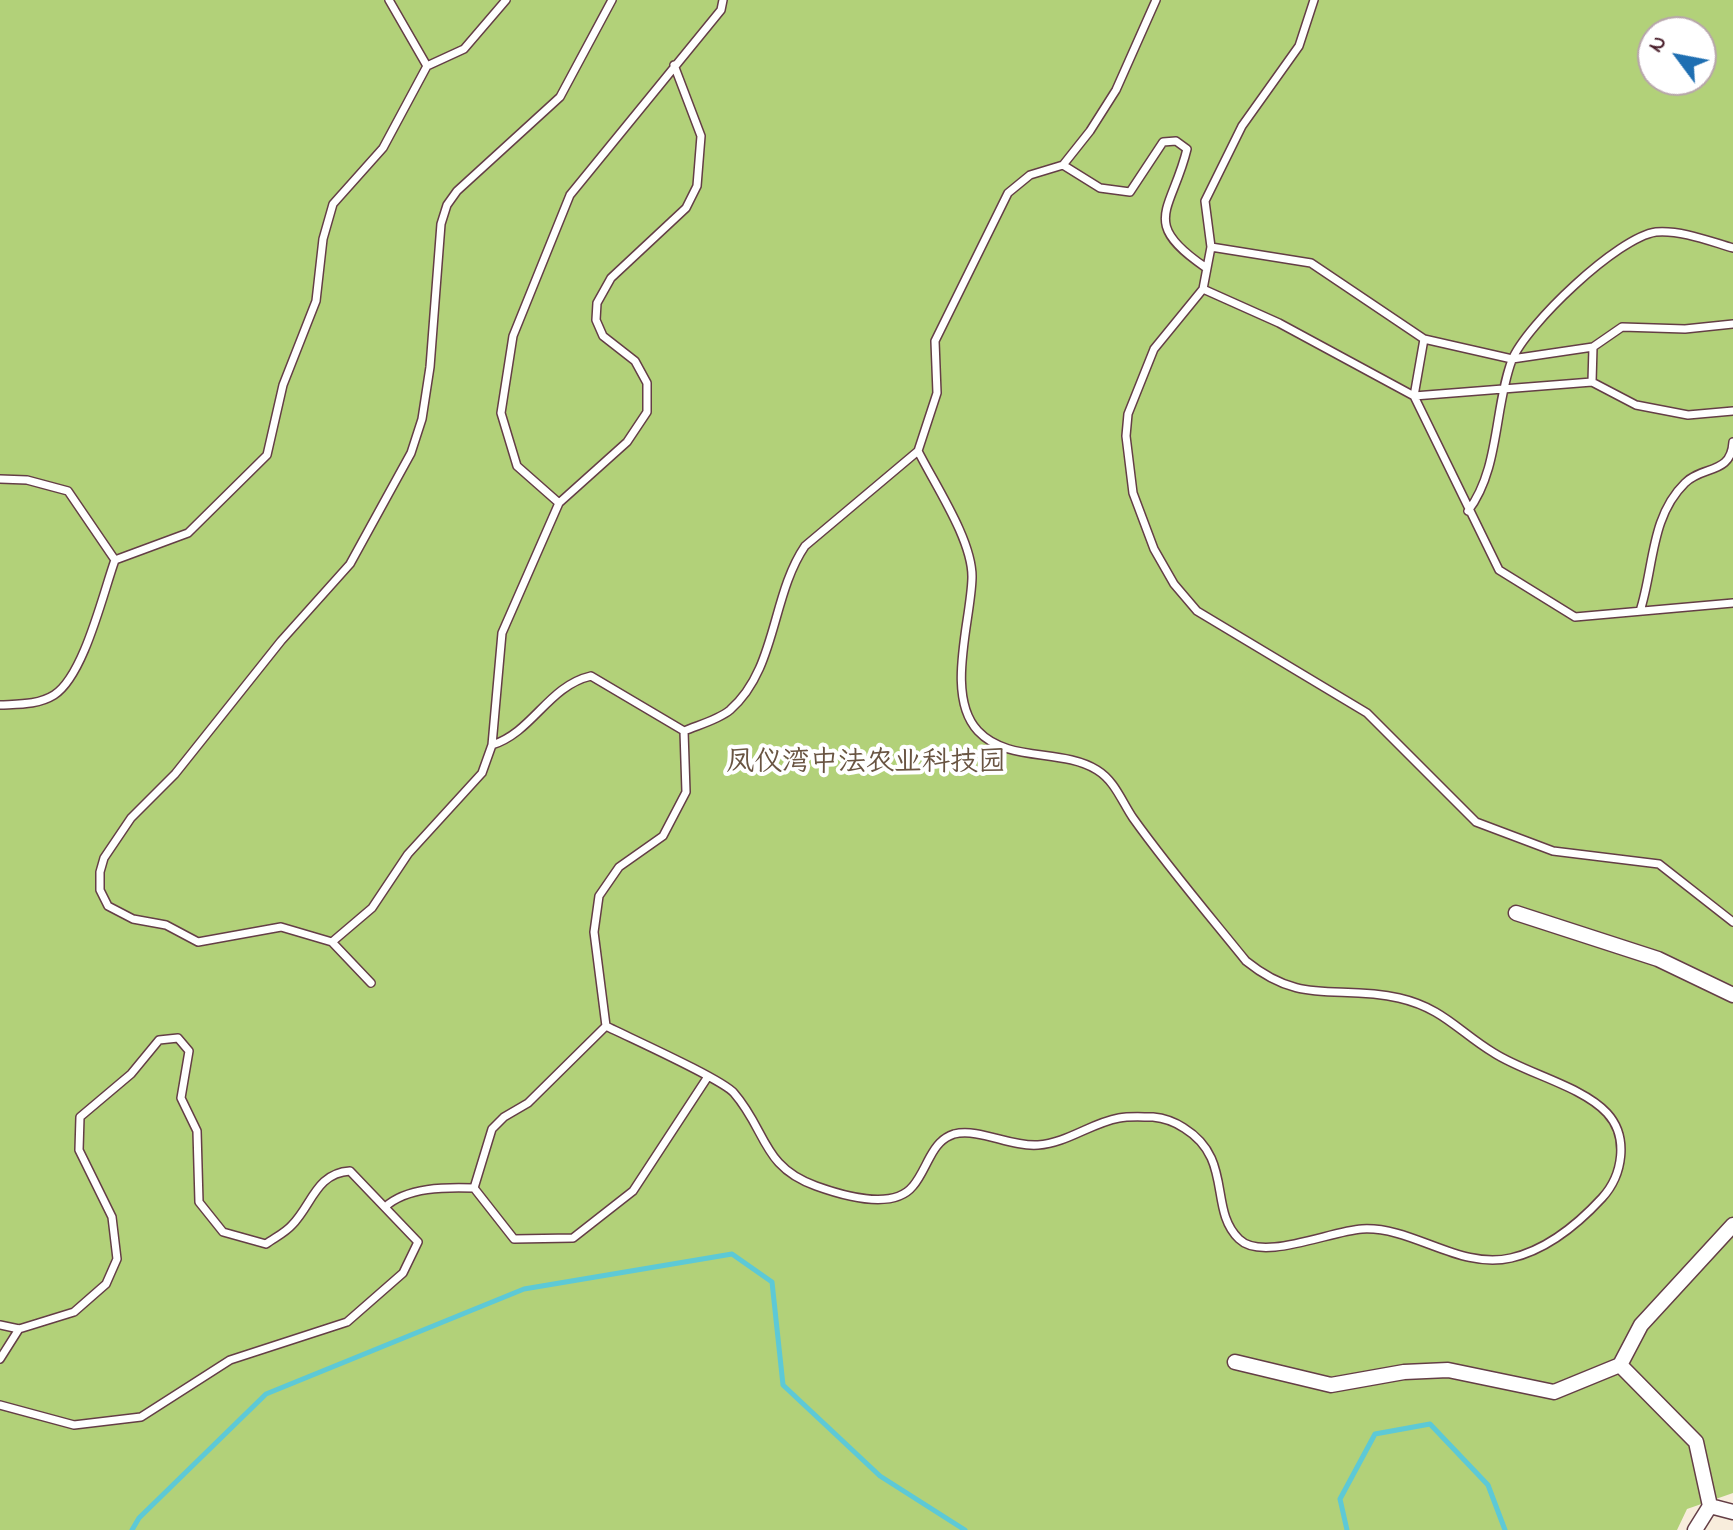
<!DOCTYPE html>
<html>
<head>
<meta charset="utf-8">
<style>
  body { margin:0 }
  #map { position:relative; width:1733px; height:1530px; overflow:hidden; background:#f8eddc; font-family:"Indie Flower",sans-serif }
  canvas { display:block }
  .north { position:absolute; left:1637px; top:16px; width:80px; height:80px; box-sizing:border-box; background:#fff; border:2px solid #b7a5aa; border-radius:50%; rotate:302deg; font-size:22px; font-weight:700; line-height:32px; text-align:center; color:#4a1f2b }
  .north::after { content:''; display:block; margin:auto; width:28px; height:36px; background:#1f6fb2; clip-path:polygon(50% 0,100% 100%,50% 72%,0 100%) }
</style>
</head>
<body>
<div id="map">
<canvas width="1733" height="1530"></canvas>
<div class="north">N</div>
</div>
<script>
const ctx = document.querySelector('canvas').getContext('2d');
ctx.lineJoin = 'round';
function paint(path, color) {
  ctx.fillStyle = color;
  ctx.fill(path, 'evenodd');
}
function stroke(path, color, width, dash) {
  ctx.strokeStyle = color;
  ctx.lineWidth = width;
  ctx.lineCap = dash ? 'butt' : 'round';
  ctx.setLineDash(dash || []);
  ctx.stroke(path);
}
function drawText(font, color, halo, rows, align = 'center') {
  ctx.font = font + ' "Indie Flower","LXGW WenKai TC",sans-serif';
  ctx.lineWidth = 8;
  ctx.setLineDash([]);
  ctx.textBaseline = 'middle';
  ctx.strokeStyle = halo;
  ctx.fillStyle = color;
  for (const [text, x, y, turn = 0] of rows) {
    ctx.save();
    ctx.translate(x, y);
    ctx.rotate((+turn || 0) * Math.PI / 180);
    ctx.textAlign = isNaN(turn) ? turn : align;
    if (halo) ctx.strokeText(text, 0, 0);
    ctx.fillText(text, 0, 0);
    ctx.restore();
  }
}
const green = new Path2D(`
  M0,0H1733V1493L1687,1509L1677,1530H0ZM1653,32H1701V80H1653Z`);
const stream = new Path2D(`
  M132,1530L139,1518L266,1394L524,1289L732,1254L772,1282L783,1385L880,1476L965,1530
  M1347,1530L1340,1499L1375,1434L1430,1424L1488,1485L1505,1530`);
const lane = new Path2D(`
  M389,0L427,66
  M1314,0L1299,46L1242,126L1205,201L1211,247L1203,289L1154,349L1128,414L1126,436L1133,493L1154,549L1174,584L1197,611L1367,713L1476,822L1553,851L1659,864L1733,922
  M1063,165L1100,188L1130,192L1163,142L1176,141L1187,149C1172,211 1139,222 1205,267
  M1211,247L1311,263L1424,339L1414,396L1592,382L1636,405L1688,415L1733,411
  M1203,289L1279,323L1414,396L1499,570L1575,617L1733,603
  M1424,339L1512,359L1593,347L1622,327L1685,329L1733,324
  M1592,382L1593,347
  M0,479L27,480L68,491L115,560
  M559,503L517,466L501,413L513,336L570,195L721,10L723,0
  M1468,511C1500,469 1494,407 1512,360C1526,325 1618,237 1656,232C1682,230 1709,241 1733,248
  M1640,611C1654,569 1650,517 1685,483C1703,465 1731,475 1733,442
  M0,705C19,704 38,705 54,695C84,676 103,593 115,560L188,533L267,455L283,385L316,301L323,239L333,204L383,148L427,66L464,49L506,0
  M684,731L686,792L663,836L619,867L599,896L594,932L606,1026C630,1038 722,1079 734,1093C767,1131 762,1167 816,1186C841,1195 893,1211 913,1186C920,1178 925,1166 930,1157C936,1146 942,1138 954,1134C980,1128 1010,1147 1038,1145C1067,1143 1091,1123 1119,1118C1129,1116 1142,1117 1153,1117C1164,1118 1175,1122 1184,1128C1234,1159 1208,1209 1239,1239C1262,1262 1330,1231 1362,1229C1413,1226 1459,1270 1511,1258C1546,1250 1578,1224 1602,1198C1623,1175 1629,1137 1607,1113C1582,1086 1525,1073 1494,1053C1459,1032 1443,1008 1399,998C1336,984 1303,1007 1246,961C1208,914 1168,867 1133,818C1122,802 1115,781 1097,770C1061,748 1008,763 978,731C945,696 971,621 972,578C973,541 935,485 918,451L937,393L935,341L1008,193L1030,175L1063,165L1090,131L1116,90L1156,0
  M492,745C533,732 548,686 591,676L684,731C698,725 718,720 730,710C777,669 771,596 805,546L918,451
  M332,942L372,908L408,854L482,773L492,745L502,633L559,503L627,442L647,412V383L635,361L603,336L596,320L597,303L611,278L686,208L697,186L701,136L674,65
  M371,983L332,942L281,927L198,942L166,925L133,919L108,906L100,890V872L104,858L131,818L175,774L281,641L350,564L411,453L422,419L430,367L441,224L447,205L457,191L560,97L612,0
  M606,1026L528,1103L504,1117L492,1129L474,1188L514,1239L573,1238L633,1191L707,1078
  M385,1207C407,1187 446,1187 474,1188
  M0,1325L19,1329L74,1312L106,1284L117,1259L112,1217L79,1150L80,1117L131,1074L159,1040L178,1038L189,1051L181,1098L197,1131L199,1202L223,1232L266,1244C274,1238 285,1233 292,1225C312,1205 316,1173 350,1171L418,1242L403,1273L347,1322L230,1360L141,1417L74,1425L0,1405
  M0,1359L19,1329`);
const street = new Path2D(`
  M1516,913L1658,959L1733,995
  M1235,1362L1331,1385L1404,1372L1448,1370L1554,1392L1620,1365L1641,1325L1733,1225
  M1620,1365L1696,1442L1710,1506L1695,1530
  M1710,1506L1733,1512`);
const parkNames = [
  ["凤仪湾中法农业科技园",866,765]
];
paint(green, '#b2d179');
stroke(stream, '#5dc9d6', 5);
stroke(lane, '#643e46', 10);
stroke(street, '#643e46', 17);
stroke(lane, '#fff', 7);
stroke(street, '#fff', 14);
drawText('28px', '#695442', '#fff', parkNames);
</script>
</body>
</html>
